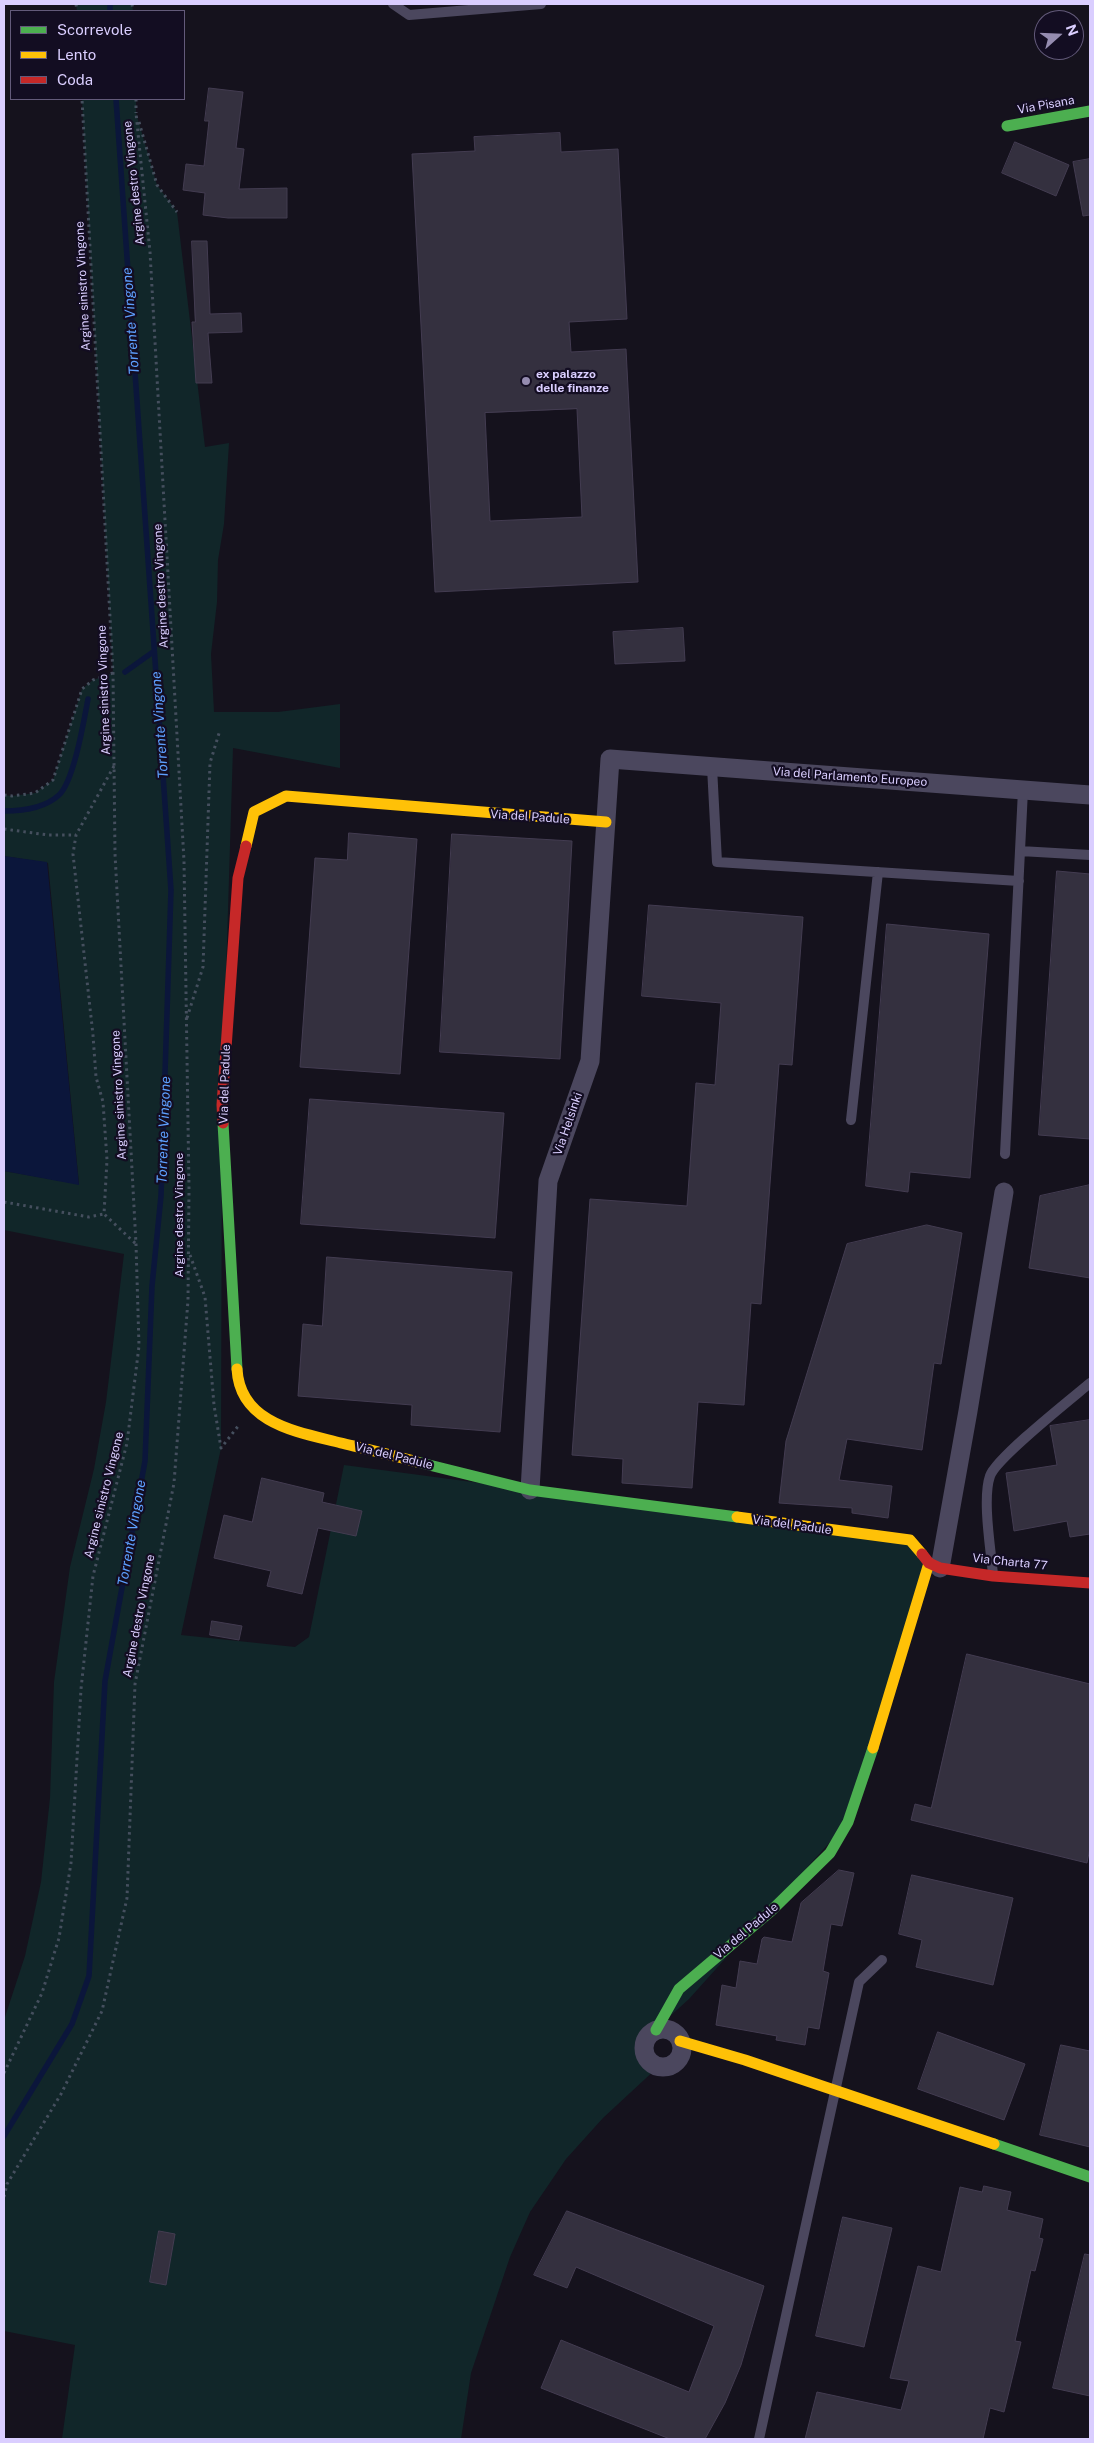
<!DOCTYPE html>
<html>
<head>
<meta charset="utf-8">
<style>
  body { margin:0 }
  #map { position:relative; width:1094px; height:2443px; overflow:hidden; background:#15121d; font-family:"Public Sans",sans-serif }
  canvas { display:block }
  .frame { position:absolute; inset:0; border:5px solid #daceff; pointer-events:none }
  .legend { position:absolute; left:10px; top:10px; width:175px; height:90px; box-sizing:border-box; background:#130d22; border:1px solid #635a7a; margin:0; padding:6px 9px; list-style:none; font-size:15px; color:#daceff }
  .legend li { display:flex; align-items:center; gap:10px; height:25px }
  .legend b { width:25px; border:1px solid #635a7a }
  .north { position:absolute; left:1034px; top:10px; width:50px; height:50px; box-sizing:border-box; background:#130d22; border:1px solid #635a7a; border-radius:50%; rotate:70deg; font-size:14px; font-weight:700; line-height:20px; text-align:center; color:#daceff }
  .north::after { content:''; display:block; margin:auto; width:18px; height:22px; background:#958cb0; clip-path:polygon(50% 0,100% 100%,50% 72%,0 100%) }
</style>
</head>
<body>
<div id="map">
<canvas width="1094" height="2443"></canvas>
<div class="frame"></div>
<ul class="legend">
<li><b style="height:6px;background:#4caf50"></b>Scorrevole</li>
<li><b style="height:6px;background:#ffc107"></b>Lento</li>
<li><b style="height:6px;background:#c62828"></b>Coda</li>
</ul>
<div class="north">N</div>
</div>
<script>
const ctx = document.querySelector('canvas').getContext('2d');
ctx.lineJoin = 'round';
function paint(path, color) {
  ctx.fillStyle = color;
  ctx.fill(path, 'evenodd');
}
function stroke(path, color, width, dash) {
  ctx.strokeStyle = color;
  ctx.lineWidth = width;
  ctx.lineCap = dash ? 'butt' : 'round';
  ctx.setLineDash(dash || []);
  ctx.stroke(path);
}
function drawText(font, color, halo, rows, align = 'center') {
  ctx.font = font + ' "Public Sans",sans-serif';
  ctx.lineWidth = 4.5;
  ctx.setLineDash([]);
  ctx.textBaseline = 'middle';
  ctx.strokeStyle = halo;
  ctx.fillStyle = color;
  for (const [text, x, y, turn = 0] of rows) {
    ctx.save();
    ctx.translate(x, y);
    ctx.rotate((+turn || 0) * Math.PI / 180);
    ctx.textAlign = isNaN(turn) ? turn : align;
    if (halo) ctx.strokeText(text, 0, 0);
    ctx.fillText(text, 0, 0);
    ctx.restore();
  }
}
const green = new Path2D(`
  M76,4H132L133,11H77Z
  M82,99H136V113L157,185L177,212L205,447L229,443L224,524L218,560L217,602L211,654L214,712H278L340,704V768L233,748L222,1105L221,1448L181,1635L295,1647L309,1637L344,1465L910,1540L929,1563L848,1822L689,1999L647,2037C640,2050 645,2061 658,2067L603,2118L566,2159L530,2212L510,2257L471,2373L461,2439H62L75,2345L4,2331V2020L25,1956L41,1882L50,1798L54,1682L70,1567L94,1469L106,1402L124,1254L4,1230V1171L79,1184L48,863L4,856V795L12,796L35,793L53,780L82,689L93,680L113,673Z`);
const water = new Path2D(`
  M4,856L47,862L79,1185L4,1171Z`);
const stream = new Path2D(`
  M110,4V11
  M125,672L153,652
  M4,811C21,811 45,808 59,795C74,781 84,720 88,699
  M4,2136L72,2024L89,1976L105,1681L145,1461L152,1286L161,1196L171,890L116,99`);
const building = new Path2D(`
  M209,88L243,92L236,148L244,149L239,189L287,188V218H228L203,215L205,193L183,190L186,164L204,166L209,121H205Z
  M560,133L561,152L618,149L627,319L569,322L571,352L626,349L638,582L435,592L412,154L475,151L474,137ZM577,409L582,517L490,521L485,413Z
  M1015,142L1069,165L1056,196L1002,173Z
  M1090,159V215L1083,216L1073,162Z
  M192,241H207L210,314L241,313L242,332L208,333L212,383H196L192,322H195Z
  M683,628L685,661L615,664L613,632Z
  M349,833L417,839L400,1074L300,1067L315,858L347,860Z
  M452,834L572,841L560,1059L440,1052Z
  M1057,871L1090,874V1139L1039,1135Z
  M649,905L803,917L792,1065L779,1064L761,1304L751,1303L744,1405L698,1402L692,1488L622,1483L623,1459L572,1455L590,1199L687,1206L696,1083L715,1085L721,1003L642,996Z
  M887,924L989,934L970,1178L910,1172L908,1192L866,1186Z
  M310,1099L504,1113L495,1238L301,1224Z
  M1090,1185V1278L1029,1268L1040,1196Z
  M927,1225L962,1233L941,1364L934,1363L922,1450L847,1439L839,1480L892,1486L888,1518L852,1513V1508L779,1503L786,1441L847,1244Z
  M327,1257L512,1272L500,1432L411,1425L412,1405L298,1396L303,1324L322,1326Z
  M1090,1420V1534L1070,1537L1067,1521L1014,1531L1006,1473L1057,1465L1050,1426Z
  M262,1478L324,1493L322,1502L362,1511L356,1536L318,1528L302,1594L267,1586L271,1571L214,1558L224,1515L252,1522Z
  M212,1621L242,1626L239,1640L210,1635Z
  M967,1654L1090,1684V1848L1087,1863L911,1820L915,1804L931,1808Z
  M839,1870L854,1873L842,1926L831,1924L823,1971L829,1973L819,2029L808,2027L805,2045L776,2040L777,2036L716,2025L722,1985L736,1988L740,1961L757,1964L762,1939L764,1937L792,1942L801,1903Z
  M912,1875L1013,1898L993,1985L916,1967L922,1940L899,1934Z
  M938,2032L1025,2064L1004,2120L918,2089Z
  M1061,2045L1090,2051V2147L1040,2135Z
  M984,2186L1011,2192L1007,2210L1043,2219L1039,2238L1043,2239L1035,2271L1031,2270L1015,2341L1021,2342L1004,2412L990,2408L983,2439H805L817,2392L901,2410L909,2381L890,2378L918,2266L941,2272L960,2187L982,2192Z
  M567,2211L764,2286L741,2365L725,2403L705,2439H670L541,2388L561,2340L689,2392L714,2326L576,2267L567,2288L534,2275Z
  M843,2217L892,2228L864,2347L816,2336Z
  M159,2231L175,2234L166,2285L150,2282Z
  M1085,2254L1090,2255V2396L1053,2388Z`);
const path = new Path2D(`
  M76,4L77,11
  M132,4L133,11
  M136,99V113
  M139,122L157,185L177,212
  M114,766L76,835L73,854L93,1035L96,1077L103,1102L107,1160L104,1214L136,1244
  M4,795L12,796L35,793L53,780L82,689L93,680L113,673
  M4,829L48,835H76
  M187,1018L203,967L210,763L220,730
  M4,1202L89,1217L104,1214
  M190,1255L205,1297L214,1405L221,1448L239,1425
  M4,2073L42,1993L59,1938L71,1863L81,1689L93,1576L127,1443L139,1346L136,1244L115,854L113,673L82,99
  M4,2197L7,2184L61,2094L102,2011L127,1898L135,1684L174,1483L188,1300L189,1189L184,861L150,252L136,113`);
const lane = new Path2D(`
  M393,4L409,15L541,4
  M712,767L717,862L1019,881
  M1020,851L1090,855
  M851,1120L878,872
  M1005,1154L1023,790
  M993,1575C991,1550 982,1499 990,1476C996,1458 1071,1399 1090,1383
  M759,2439L859,1982L882,1960`);
const street = new Path2D(`
  M530,1490L548,1181L590,1061L610,759L1090,795
  M940,1568L968,1411L1004,1192
  M644 2048a19 19 0 1 1 38 0a19 19 0 1 1-38 0Z`);
const fast = new Path2D(`
  M1007,126L1090,111
  M223,1123L237,1369
  M417,1462L530,1490L737,1517
  M656,2030L679,1989L771,1911L830,1853L848,1822L873,1748
  M994,2144L1090,2177`);
const slow = new Path2D(`
  M246,846L254,812L286,796L606,822
  M237,1369C240,1424 298,1432 341,1443C366,1449 392,1455 417,1462
  M737,1517L910,1540L922,1554
  M873,1748L929,1563
  M680,2041L745,2060L994,2144`);
const jam = new Path2D(`
  M223,1123L222,1105L238,878L246,846
  M922,1554L929,1563L940,1568L993,1576L1090,1583`);
const markers = [
  [526,381,5,"#958cb0"]
];
const streetNames = [
  ["Via Pisana",1046,105,-10],
  ["Argine destro Vingone",134,183,-96],
  ["Argine sinistro Vingone",83,286,-93],
  ["Argine destro Vingone",161,586,-93],
  ["Argine sinistro Vingone",104,690,-92],
  ["Via del Parlamento Europeo",850,777,4],
  ["Via del Padule",530,817,4],
  ["Via del Padule",225,1084,-88],
  ["Argine sinistro Vingone",119,1095,-93],
  ["Via Helsinki",568,1124,-71],
  ["Argine destro Vingone",179,1215,-90],
  ["Via del Padule",394,1456,14],
  ["Argine sinistro Vingone",104,1495,-76],
  ["Via del Padule",792,1525,8],
  ["Via Charta 77",1010,1562,6],
  ["Argine destro Vingone",139,1616,-79],
  ["Via del Padule",746,1931,-40]
];
const poiNames = [
  ["ex palazzo",536,374],
  ["delle finanze",536,388]
];
const waterNames = [
  ["Torrente Vingone",131,321,-94],
  ["Torrente Vingone",160,725,-94],
  ["Torrente Vingone",164,1130,-88],
  ["Torrente Vingone",132,1533,-80]
];
paint(green, '#112629');
paint(water, '#0b163b');
stroke(stream, '#0b163b', 5.5);
paint(building, '#34303f');
stroke(building, '#433c51', 1);
stroke(path, '#454f5e', 3, [2.5, 4]);
stroke(lane, '#4b475e', 10);
stroke(street, '#4b475e', 19);
stroke(fast, '#4caf50', 11);
stroke(slow, '#ffc107', 11);
stroke(jam, '#c62828', 11);
for (const [x, y, r, color] of markers) {
  const dot = new Path2D();
  dot.arc(x, y, r, 0, 2 * Math.PI);
  ctx.fillStyle = color;
  ctx.fill(dot);
  stroke(dot, '#130d22', 2);
}
drawText('12px', '#daceff', '#130d22', streetNames);
drawText('bold 12px', '#daceff', '#130d22', poiNames, 'left');
drawText('italic 14px', '#5d9ffe', '#130d22', waterNames);
</script>
</body>
</html>
